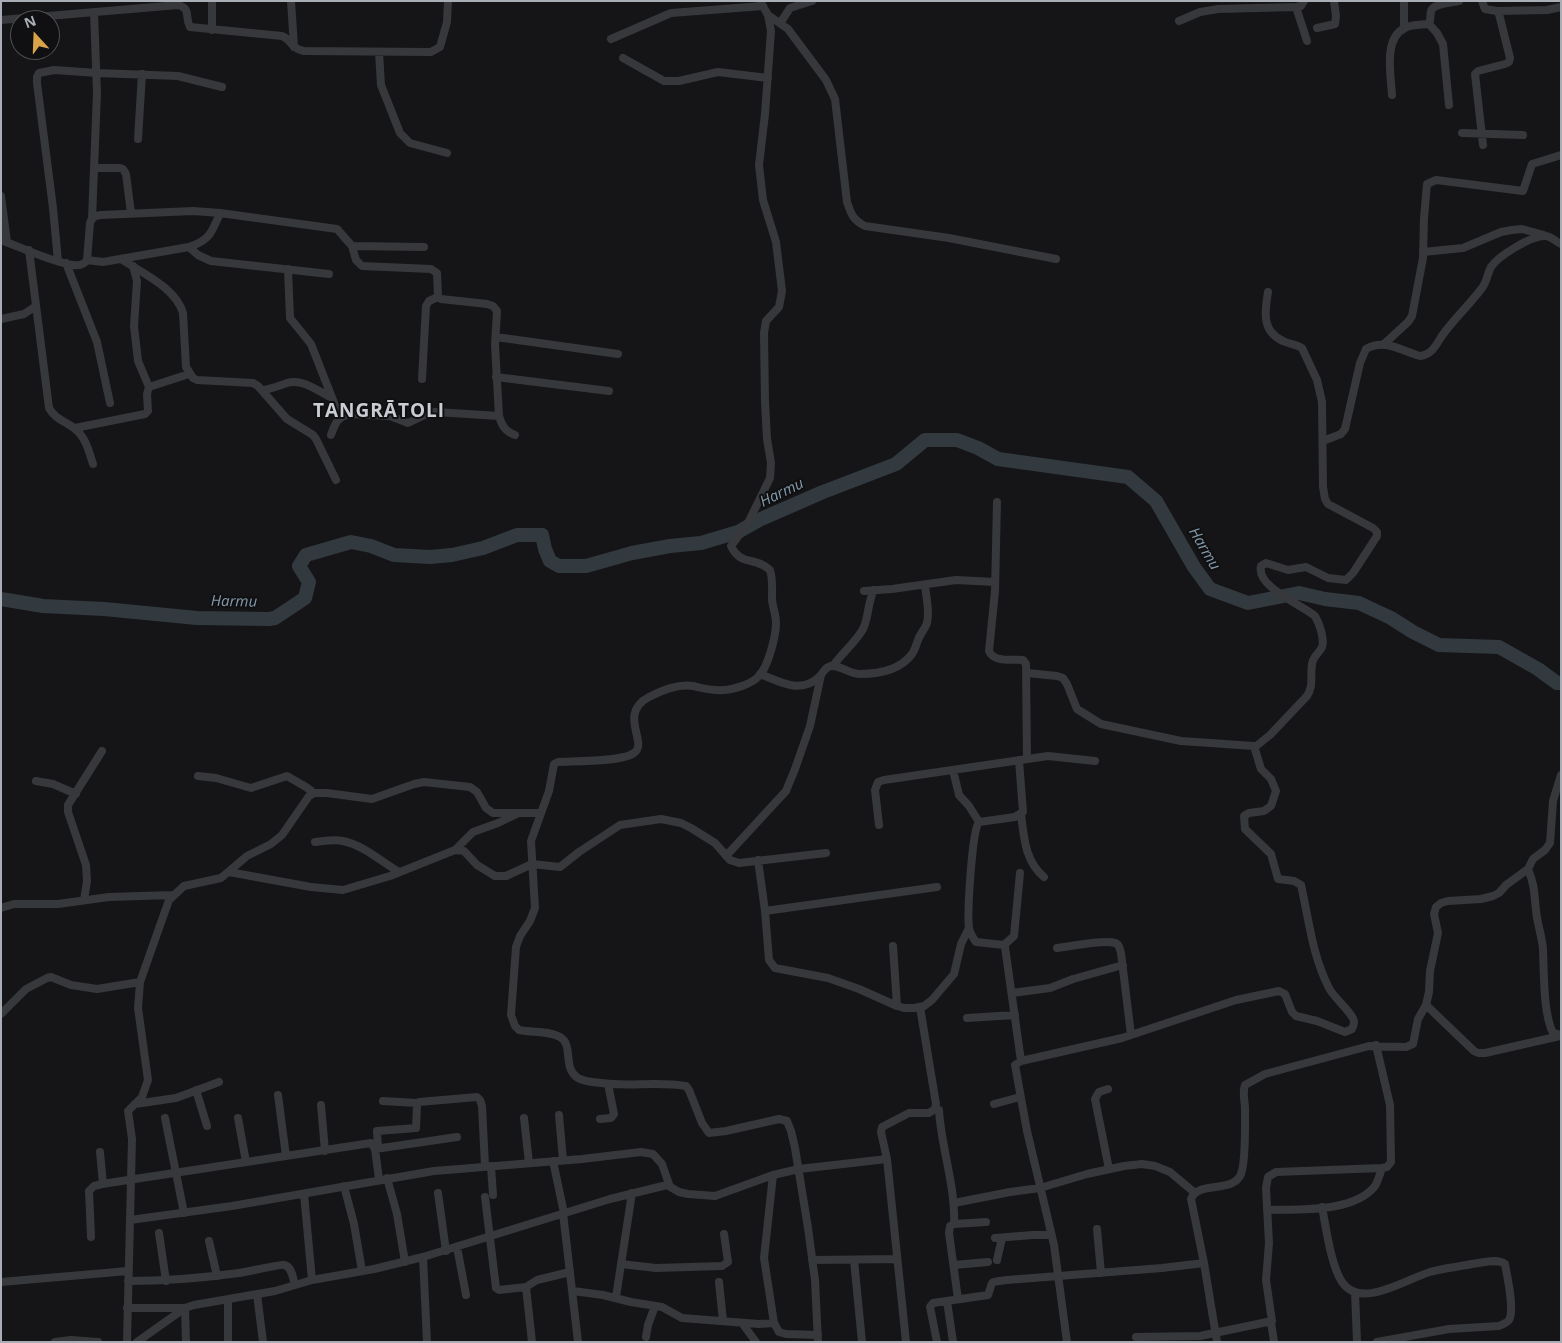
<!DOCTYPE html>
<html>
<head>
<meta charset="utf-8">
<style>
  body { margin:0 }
  #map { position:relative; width:1562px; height:1343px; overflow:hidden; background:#151517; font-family:"Open Sans",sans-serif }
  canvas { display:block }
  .frame { position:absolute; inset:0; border:2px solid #a9adb5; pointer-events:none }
  .north { position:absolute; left:10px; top:10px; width:50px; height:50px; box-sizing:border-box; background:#101012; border:1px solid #4d4f53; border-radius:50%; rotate:340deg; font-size:14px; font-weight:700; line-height:20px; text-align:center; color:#a9adb5 }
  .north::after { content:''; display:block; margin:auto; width:18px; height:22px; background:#dba349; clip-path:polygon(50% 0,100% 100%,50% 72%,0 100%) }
</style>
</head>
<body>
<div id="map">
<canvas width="1562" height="1343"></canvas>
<div class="frame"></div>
<div class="north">N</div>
</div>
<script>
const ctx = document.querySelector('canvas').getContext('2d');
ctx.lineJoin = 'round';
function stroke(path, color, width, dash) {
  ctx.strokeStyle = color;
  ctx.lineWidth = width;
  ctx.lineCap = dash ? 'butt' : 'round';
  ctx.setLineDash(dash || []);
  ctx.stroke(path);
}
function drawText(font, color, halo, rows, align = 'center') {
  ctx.font = font + ' "Open Sans",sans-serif';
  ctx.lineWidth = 4;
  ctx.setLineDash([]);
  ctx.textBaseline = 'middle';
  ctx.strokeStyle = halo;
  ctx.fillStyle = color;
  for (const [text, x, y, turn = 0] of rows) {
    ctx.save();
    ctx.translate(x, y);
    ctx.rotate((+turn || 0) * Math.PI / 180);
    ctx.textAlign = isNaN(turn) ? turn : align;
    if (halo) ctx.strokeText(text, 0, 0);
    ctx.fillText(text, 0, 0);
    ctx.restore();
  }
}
const river = new Path2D(`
  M1,599L43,606L104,609L197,618L269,619L275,618L305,598L309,582L299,566L306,555L351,542L371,546L394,555L430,557L452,555L483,548L517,535H542L545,549L550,561L559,566H586L632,553L670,546L701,543L738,532L761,519L823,492L896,464L925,440H957L978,448L998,459L1128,477L1156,501L1194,567L1210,589L1248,603L1299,593L1325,599L1359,603L1391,618L1413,632L1439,645L1499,647L1538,669L1557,683H1561`);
const street = new Path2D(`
  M212,1V30
  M291,1L294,47
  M760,1L768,15L771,31L765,114L759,165L763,200L776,242L782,291L779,307L766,321L764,333L765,402L767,439L771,463L770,478L748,523L731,546C741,567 756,556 770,570C773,579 772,591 772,600C773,608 776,615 776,623C776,636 768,668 758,677C751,684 733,690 723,690C713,691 702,688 693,686C677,684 663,690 649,697C617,714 649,743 634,753C622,762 575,761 558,762L554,764L549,791L531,841L535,908L530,921L520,936L516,947L511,1015L515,1026L519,1030C532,1033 548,1030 560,1037C574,1045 562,1068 578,1078C585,1082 593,1082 601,1083C629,1087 658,1081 686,1086L689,1090L702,1123L709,1133L726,1131L779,1119L787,1121L791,1131L795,1148L808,1228L815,1280L818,1342
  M1482,1L1485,9L1497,11L1499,14L1510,58L1509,62L1505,64L1478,71L1475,74L1483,145
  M1296,7L1307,41
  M1497,11L1547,10L1561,7
  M768,15L788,29L826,80L835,99L847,202C851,214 853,220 865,226L949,238L1056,259
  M1,20L178,5C192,9 184,16 190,27L282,36C292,40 290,48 304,51L431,52L440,47L447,22L448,1
  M1179,21L1200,12L1218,9L1296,7L1301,6L1304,1
  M781,22L790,8L812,1
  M1429,24L1437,33L1443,44L1449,105
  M1317,28L1335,24L1336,16L1334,1
  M1404,28V1
  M611,39L671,13L763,6
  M379,52L381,85L400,133L410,143L447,153
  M623,58L664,81H679L718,72L768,78
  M1392,95C1391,75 1383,38 1405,28C1412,24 1421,25 1429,24C1431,19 1430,16 1431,11C1434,3 1452,3 1459,1
  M1462,133L1523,135
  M138,139L142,74
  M94,168H120L123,169L126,174L131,213
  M1,196L7,242
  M92,219L97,93L94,12
  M1,240C23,248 51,262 73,265C79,266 84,265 87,260L90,223C92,217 94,216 101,215L193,211L220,213L337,229L352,246L356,260L362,266L431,269L437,273L438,297L441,299L487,304L493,306L497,311L495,345L499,416C502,426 505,431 515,435
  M352,246L424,247
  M189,247L198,255L211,261L329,274
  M29,250L49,408C55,419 65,421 74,428C86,437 89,452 93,464
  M1423,252L1463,248L1501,232L1512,230L1522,229L1544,235
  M121,259C142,273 176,288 183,313L186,367L193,378L197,380L253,383L258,386L287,419L313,435L316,439L336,480
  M87,260L103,262L189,247C210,240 212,232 220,213
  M58,261L53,208L37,83V77L39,73L54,70L97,73L178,76L222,87
  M66,263L97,342L110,403
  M133,266L137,281L134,326L138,361L149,387
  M288,269L290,318L311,344L340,418
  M1,319L24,314L36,306
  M496,337L618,354
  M1384,344L1408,322L1412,316L1423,258L1424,218L1427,184L1436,180L1523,191L1532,164L1561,155
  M496,377L609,391
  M422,379L426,306L429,301L438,297
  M263,390C272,389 278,386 287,383C302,378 318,391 332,398
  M75,428L145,414L148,411L147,394L149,387L189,374
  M331,435C335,424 337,417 349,414L390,416L408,423L429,413L435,412L499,416
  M1323,441L1341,434L1345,429L1360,363L1366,349C1384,338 1402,351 1420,356C1434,354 1437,342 1444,333C1456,317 1470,304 1482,288C1487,282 1487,274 1491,267C1498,256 1531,236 1544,236C1550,235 1555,241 1561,244
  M997,502L995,591L989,651C994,663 1012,659 1023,660L1026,664L1027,759
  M864,591L892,589L956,580L995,582
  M833,666C842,653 855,643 863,629C869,617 867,604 874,590
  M1027,673L1057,676L1063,678L1067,684L1077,709L1101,724L1181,741L1254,746L1261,769L1271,779L1276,791L1271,806L1264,811L1249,813L1244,816L1245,829L1271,854L1278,879L1294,881L1301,885C1309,920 1312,955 1329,988C1333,997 1354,1014 1354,1022C1354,1024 1353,1027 1352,1029L1345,1032L1317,1021L1296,1016L1292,1012L1285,994L1279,991L1236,1000L1122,1038L1021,1061L1015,1065L1027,1131L1054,1245L1067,1342
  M760,674C781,682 801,695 820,676C823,673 825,667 831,666C840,665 850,674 860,674C878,674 900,670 912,654C915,650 916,645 918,640C920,634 925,629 927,623C930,611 926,597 925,585
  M1255,747L1270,735L1307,696C1314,685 1310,676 1312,664C1313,656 1319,654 1322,647C1325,639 1319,623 1315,616C1302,605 1256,587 1261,566L1266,563L1288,570L1306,567L1328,578L1346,580L1353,573L1377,536V532L1373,528L1328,504L1325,499L1323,487L1322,402L1317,380L1302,348C1296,344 1289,344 1283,341C1261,331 1265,311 1268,292
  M1019,760L1023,812L1015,817L979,822C972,830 967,914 969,928C970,933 973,938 976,942L1004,945L1005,947L1021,1061
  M953,770L959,795L969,806L979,822
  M198,776L216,778L251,788L287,776L306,787L314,793
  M36,781L53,784L76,794
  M1021,814C1024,838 1025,861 1044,877
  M879,825L875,790L878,782L884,780L1048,756L1095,761
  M315,842C324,841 334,839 343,841C363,845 382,862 399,872
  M455,850L473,832L498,823L517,814
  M726,856L786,791L795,769L810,726L821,675
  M758,860L765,911L769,960L775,968L828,978L859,989L897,1006L904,1008H914L924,1006L932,1000L954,974L961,944L969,928
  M1528,869C1535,886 1534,893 1536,910C1537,923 1542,936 1543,949C1544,970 1543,1014 1553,1033L1561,1035
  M229,872L311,887L343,890L390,876L455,850L464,851L477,865L495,876H506L532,864L560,867L579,852L620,825L661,819L681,823L691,828L715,843L730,860L739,863L826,853
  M84,900L87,881L86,865L68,812V805L102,751
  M1,908L14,904H58L109,897L173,895
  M765,911L937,887
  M1004,945L1014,936L1020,873
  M893,946L897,1006
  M1057,948C1068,947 1106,939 1115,943C1119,944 1120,949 1121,953L1131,1035
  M1012,993L1050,988L1073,979L1123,965
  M1426,1005L1474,1051L1478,1053H1485L1560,1036
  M1,1014L26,989L47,978L51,977L71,985L97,989L140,982
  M967,1018L1015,1015
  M1108,1089L1099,1092L1095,1099L1109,1169
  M196,1090L207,1126
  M278,1095L286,1156
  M383,1101L417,1103
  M135,1104L176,1098L219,1082
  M994,1104L1020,1097
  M321,1105L325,1151
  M939,1110C941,1147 956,1188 954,1224
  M559,1115L563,1160
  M165,1118L184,1213
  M238,1118L246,1162
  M524,1118L529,1163
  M600,1119L611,1118L614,1114L608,1084
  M378,1148L377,1131L416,1128L417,1105L419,1102L477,1097L480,1100L482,1106L485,1166
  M375,1149L457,1137
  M100,1152L103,1184
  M553,1161L564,1213
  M491,1166L493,1195
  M773,1175L764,1258L774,1323L779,1332L786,1334L818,1335
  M387,1178L397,1214L405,1262
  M344,1186L354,1224L362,1271
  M438,1193L446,1251
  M304,1194L312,1280
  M485,1197L496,1288L499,1290L526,1287
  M954,1203L1010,1192L1040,1188L1087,1174L1124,1166L1142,1164L1155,1166L1170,1172L1195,1193
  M1322,1207C1326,1227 1331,1266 1342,1282C1361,1310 1406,1279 1430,1272C1443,1268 1458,1267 1472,1264C1482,1263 1497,1258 1505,1264C1507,1276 1515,1310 1509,1320C1507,1323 1503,1324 1499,1326L1449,1329L1377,1342
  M1267,1210C1298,1209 1354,1213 1375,1186C1378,1181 1380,1174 1382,1168
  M563,1213L578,1342
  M130,1220L232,1206L434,1171L582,1159L641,1152L653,1154L662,1164L670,1187
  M1097,1229L1101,1273
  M159,1233L166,1281
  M91,1237L89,1191L94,1186L102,1184L371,1143L375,1149L379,1179
  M995,1238L1033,1235H1051
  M209,1241L217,1276
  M457,1247L466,1295
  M423,1257L427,1342
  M812,1260L897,1259
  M854,1260L862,1342
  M997,1260L1002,1238
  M1204,1263L1191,1199C1198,1180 1233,1194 1241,1174C1246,1161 1245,1124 1245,1108C1245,1101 1242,1093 1245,1085L1265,1074L1369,1046L1406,1047L1413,1044L1418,1019L1426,1005L1429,992L1430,971L1438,933L1434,914L1436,907L1441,903L1448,901L1481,899L1493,896L1499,893L1506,885L1528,869L1533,859L1545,850L1550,843L1553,801L1561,775
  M621,1264L656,1268L722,1266L728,1262L724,1234
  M954,1265L988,1262
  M128,1281C165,1281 202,1278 239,1273C247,1272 280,1264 284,1265C292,1266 293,1279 295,1285
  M1,1282L128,1271
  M719,1282L723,1321
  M573,1291L603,1295L631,1302L662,1307L682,1318L759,1324L774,1323
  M1355,1292L1357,1342
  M257,1294L263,1342
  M616,1297L632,1193
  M958,1299L949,1233L950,1226L954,1224L986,1222
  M947,1301L953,1342
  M228,1302V1342
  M127,1308H185L186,1342
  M1271,1322L1274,1342
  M742,1323L756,1342
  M646,1337L648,1325L655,1306
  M1136,1337L1200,1336L1272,1321L1266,1280L1269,1243L1266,1188L1268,1177L1276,1172L1382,1168L1387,1167L1391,1162L1390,1105L1376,1045
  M55,1342L71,1340L98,1342
  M127,1342L132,1139L128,1111L142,1097L148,1080L138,1008L140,982L169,900L184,886L221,878L247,856L271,844L282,835L309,796L314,793H327L372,799L414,784L424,782L470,787L477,792L486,808L493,813H540
  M137,1342L185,1308L194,1305L275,1291L312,1280L374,1269L423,1257L610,1199L667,1185L679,1192L688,1194L715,1196L773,1175L799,1169L887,1159
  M532,1342L526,1287L537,1280L570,1272
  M906,1342L887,1159L881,1132L882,1127L909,1113H929L935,1109L936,1104L920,1007
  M937,1342L930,1307L933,1303L988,1295C994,1279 988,1283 1007,1280L1162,1268L1204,1263L1217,1342`);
const waterNames = [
  ["Harmu",782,493,-26],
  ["Harmu",1204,549,59],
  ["Harmu",234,602,1]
];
const districtNames = [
  ["TANGRĀTOLI",379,412]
];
stroke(river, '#323a40', 14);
stroke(street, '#37383b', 8);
drawText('italic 15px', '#849bac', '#101012', waterNames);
ctx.letterSpacing = '1px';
drawText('bold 19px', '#c9ccd2', '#101012', districtNames);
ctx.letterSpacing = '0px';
</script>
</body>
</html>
